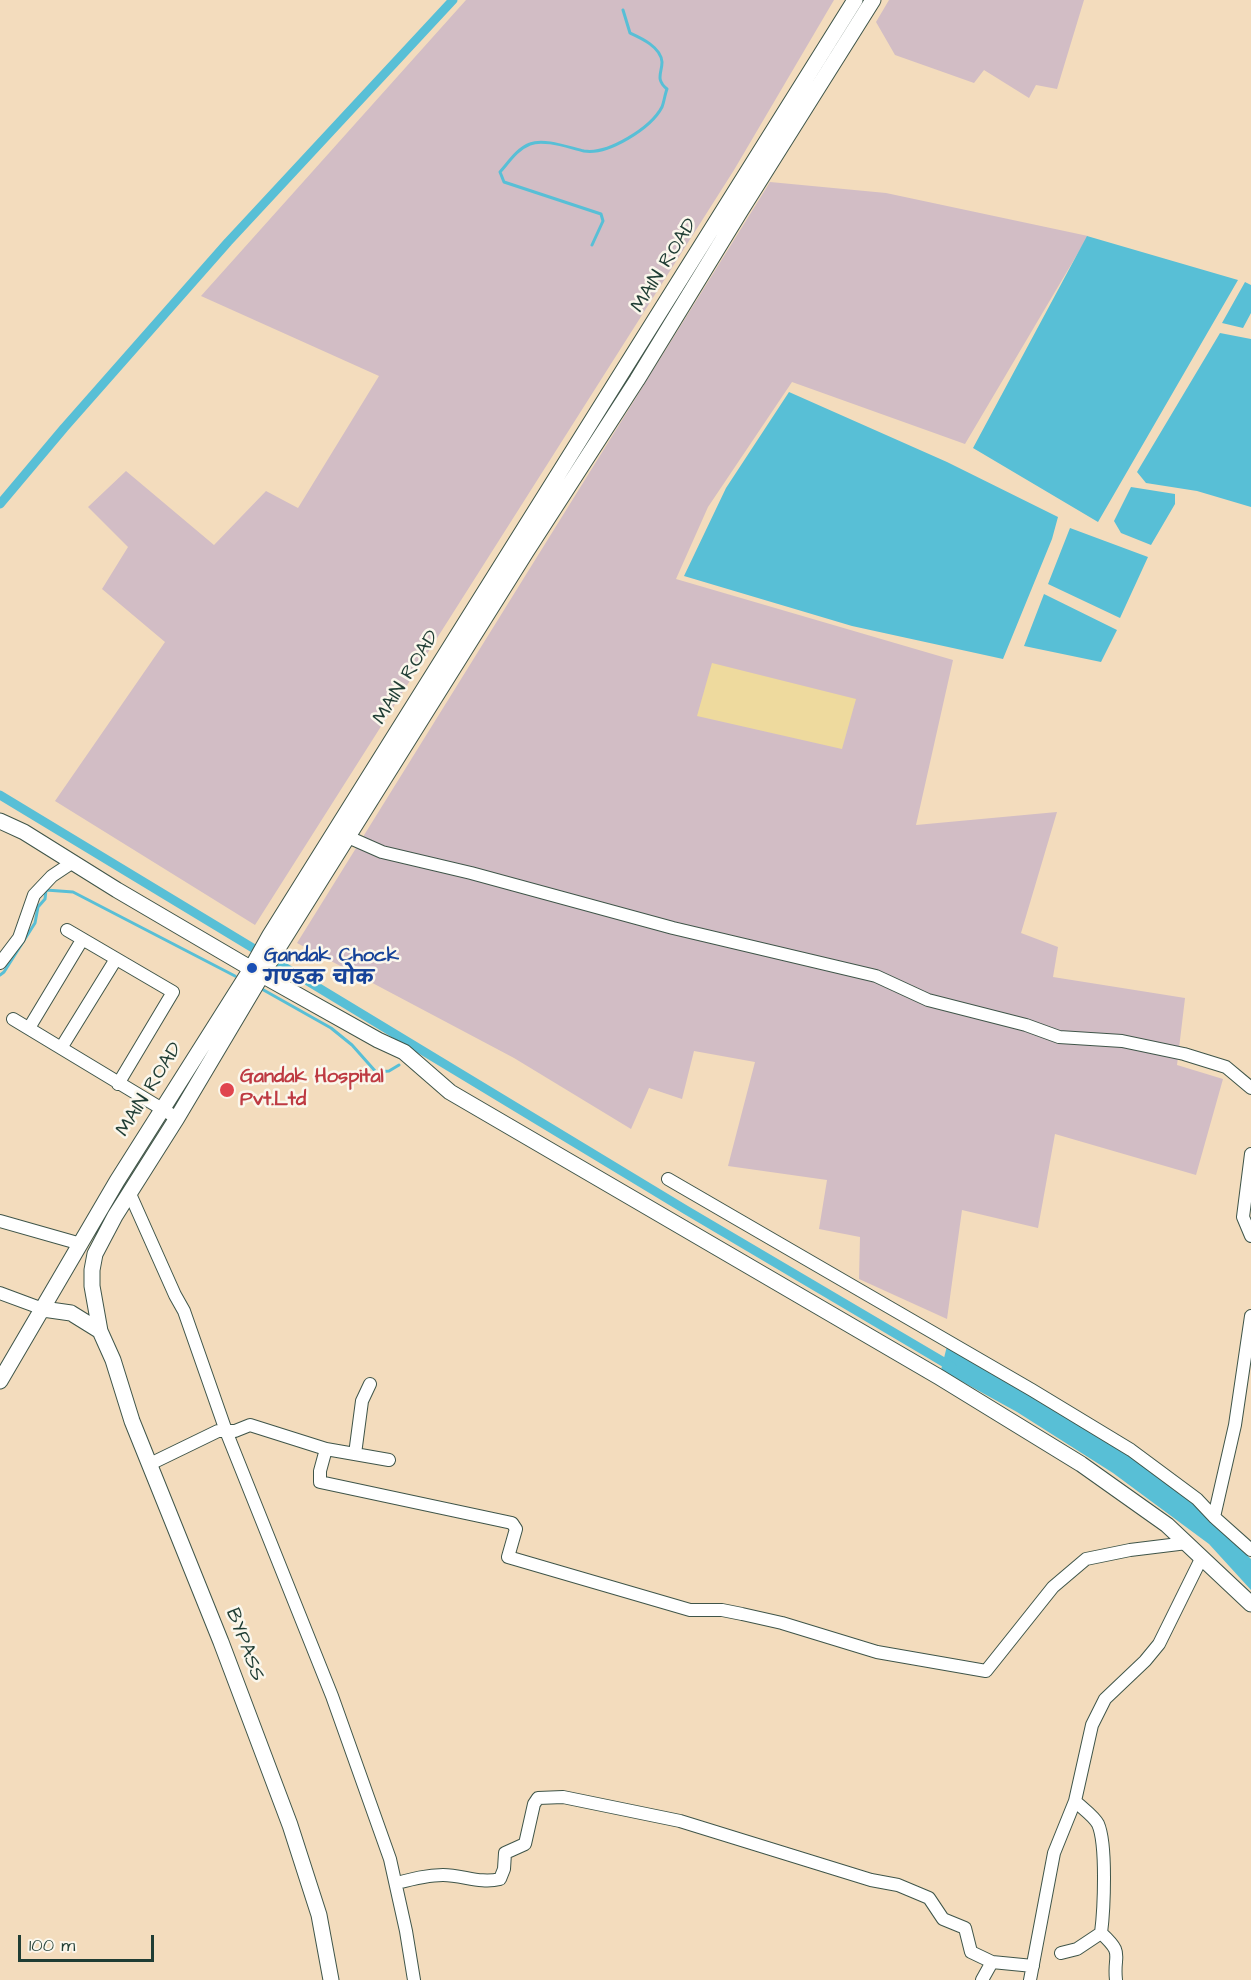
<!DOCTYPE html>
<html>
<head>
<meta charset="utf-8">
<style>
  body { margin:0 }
  #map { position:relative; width:1251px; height:1980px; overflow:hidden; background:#f3dcbd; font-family:"Architects Daughter",sans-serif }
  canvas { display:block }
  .scale { position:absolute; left:18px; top:1935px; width:136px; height:27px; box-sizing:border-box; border:3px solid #1f3d34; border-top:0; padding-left:8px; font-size:18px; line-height:21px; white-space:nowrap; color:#1f3d34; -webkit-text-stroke:4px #fbf7ec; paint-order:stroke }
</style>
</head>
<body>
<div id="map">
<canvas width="1251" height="1980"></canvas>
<div class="scale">100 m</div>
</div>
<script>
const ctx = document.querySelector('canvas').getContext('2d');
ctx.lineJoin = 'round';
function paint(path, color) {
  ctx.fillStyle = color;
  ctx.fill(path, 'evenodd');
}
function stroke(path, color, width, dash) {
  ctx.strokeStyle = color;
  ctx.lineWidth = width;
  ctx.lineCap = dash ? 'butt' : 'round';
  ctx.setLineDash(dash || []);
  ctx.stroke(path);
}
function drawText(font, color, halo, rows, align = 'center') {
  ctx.font = font + ' "Architects Daughter","Playpen Sans Deva",sans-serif';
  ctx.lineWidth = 5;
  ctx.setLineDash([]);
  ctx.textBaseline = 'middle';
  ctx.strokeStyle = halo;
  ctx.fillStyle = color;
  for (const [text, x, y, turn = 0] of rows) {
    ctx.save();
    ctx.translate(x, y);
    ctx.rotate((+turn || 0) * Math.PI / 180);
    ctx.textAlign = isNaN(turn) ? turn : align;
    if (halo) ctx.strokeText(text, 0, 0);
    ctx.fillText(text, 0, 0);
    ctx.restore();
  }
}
const industrial = new Path2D(`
  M466,0H834L734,170L255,925L55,801L165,642L102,589L128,547L88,507L126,471L214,545L266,491L298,508L379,376L201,296Z
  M889,0H1084L1057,89L1036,85L1029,98L984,70L974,83L895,55L876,22Z
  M770,182L886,193L1088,236L965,444L792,382L708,507L676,579L953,660L916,825L1057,812L1021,933L1058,947L1053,977L1185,998L1177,1065L1223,1079L1196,1175L1055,1134L1038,1228L962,1210L947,1319L859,1279L860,1237L819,1229L827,1180L728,1166L755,1062L694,1051L682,1099L649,1088L631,1129L514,1058L297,943Z`);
const sand = new Path2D(`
  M712,663L856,699L842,749L697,716Z`);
const water = new Path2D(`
  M1087,236L1238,280L1098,522L973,448Z
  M1245,282L1251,285V313L1243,328L1222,323Z
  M1220,333L1251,339V507L1197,491L1146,483L1137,472Z
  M789,392L947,462L1058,517L1052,539L1003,659L852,626L684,576L726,488Z
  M1131,487L1175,494V504L1151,545L1121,533L1114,521Z
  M1070,528L1148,557L1120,618L1048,584Z
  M1044,594L1117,630L1101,662L1024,646Z
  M947,1346C1022,1390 1101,1431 1169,1484C1198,1507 1224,1533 1251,1559V1590L1209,1544L1113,1473L1017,1412L941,1370Z`);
const stream = new Path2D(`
  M592,245L603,221L601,214L504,182L500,172C509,162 517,149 530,144C544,138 570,148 584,151C608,155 651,128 662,107C664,102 665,94 667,89C655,79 662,73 662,62C661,47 641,38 630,33L623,10
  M0,975L4,972L35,923L38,907L45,899L46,890L73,892L235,976
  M260,988L331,1028L352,1045L376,1072L389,1071L399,1065`);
const canal = new Path2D(`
  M0,504L64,428L228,242L453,0
  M0,795L686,1210L952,1367`);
const minor = new Path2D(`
  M348,837L382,852L471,873L673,928L876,976L928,1000L1026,1025L1059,1037L1122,1041L1184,1054L1226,1067L1251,1088
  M67,930L173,992L118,1084
  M0,963L19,938L34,895L52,876L73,862
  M13,1019L177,1118
  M29,1028L82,940
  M61,1048L116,959
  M1251,1154L1243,1217L1251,1236
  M668,1179L1032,1390L1131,1450L1197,1499L1214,1517L1251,1550
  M130,1194L175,1295L184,1311L226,1431L332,1696L390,1859L406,1931L414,1980
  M0,1221L81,1244
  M0,1293L43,1309
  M326,1449L389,1460
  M355,1454L362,1401L370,1384
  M150,1464L218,1431H235L250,1425L326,1449L320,1471V1482L512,1523L516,1529L508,1557L690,1610H722L742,1614L782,1623L877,1652L986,1671L1053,1587L1086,1559L1130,1550L1187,1543
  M1214,1517L1235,1425L1251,1316
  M1075,1801C1082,1808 1094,1816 1098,1824C1107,1844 1104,1910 1101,1933C1125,1955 1113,1953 1116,1980
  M397,1883C412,1879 427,1875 443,1875C463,1875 480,1884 500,1879L504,1869L505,1853L525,1844L534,1804L538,1798L563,1797L680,1821L871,1880L898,1885L929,1898L943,1919L965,1928L971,1952L992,1962
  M1061,1953L1077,1949L1101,1933
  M982,1980L992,1962L1033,1966
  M1030,1980L1054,1853L1075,1801L1092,1725L1105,1699L1145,1661L1159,1644L1202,1557`);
const major = new Path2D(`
  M0,821L24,832L117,890L262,975L378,1040L404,1052L450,1092L939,1377L1081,1464L1167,1525L1251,1604
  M43,1309L71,1313L100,1331
  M0,1381L117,1181L251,969L270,935L855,0
  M331,1980L319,1915L290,1825L221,1642L132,1421L113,1360L100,1331L92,1286V1270L95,1254L115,1216L177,1118L275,953L526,552L637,380L741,210L873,0`);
const markers = [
  [252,968,6,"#1a4fb4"],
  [227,1090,8,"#e0444e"]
];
const streetNames = [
  ["MAIN ROAD",665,266,-58],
  ["MAIN ROAD",407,678,-58],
  ["MAIN ROAD",150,1090,-58],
  ["BYPASS",244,1645,69]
];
const transitNames = [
  ["Gandak Chock",264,957],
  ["गण्डक चोक",264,980]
];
const healthNames = [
  ["Gandak Hospital",240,1078],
  ["Pvt.Ltd",240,1101]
];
paint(industrial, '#d2bdc5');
paint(sand, '#eeda9e');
paint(water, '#58bfd6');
stroke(stream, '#58bfd6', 3);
stroke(canal, '#58bfd6', 9);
stroke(minor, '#3f5549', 14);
stroke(major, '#3f5549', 17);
stroke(minor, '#fff', 12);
stroke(major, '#fff', 15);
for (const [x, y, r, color] of markers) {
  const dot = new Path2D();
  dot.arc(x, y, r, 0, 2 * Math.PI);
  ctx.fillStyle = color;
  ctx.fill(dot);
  stroke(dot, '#fbf7ec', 2);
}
drawText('20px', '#1f3d34', '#fbf7ec', streetNames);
drawText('bold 20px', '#164399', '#fbf7ec', transitNames, 'left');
drawText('bold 20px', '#be3a42', '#fbf7ec', healthNames, 'left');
</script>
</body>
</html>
